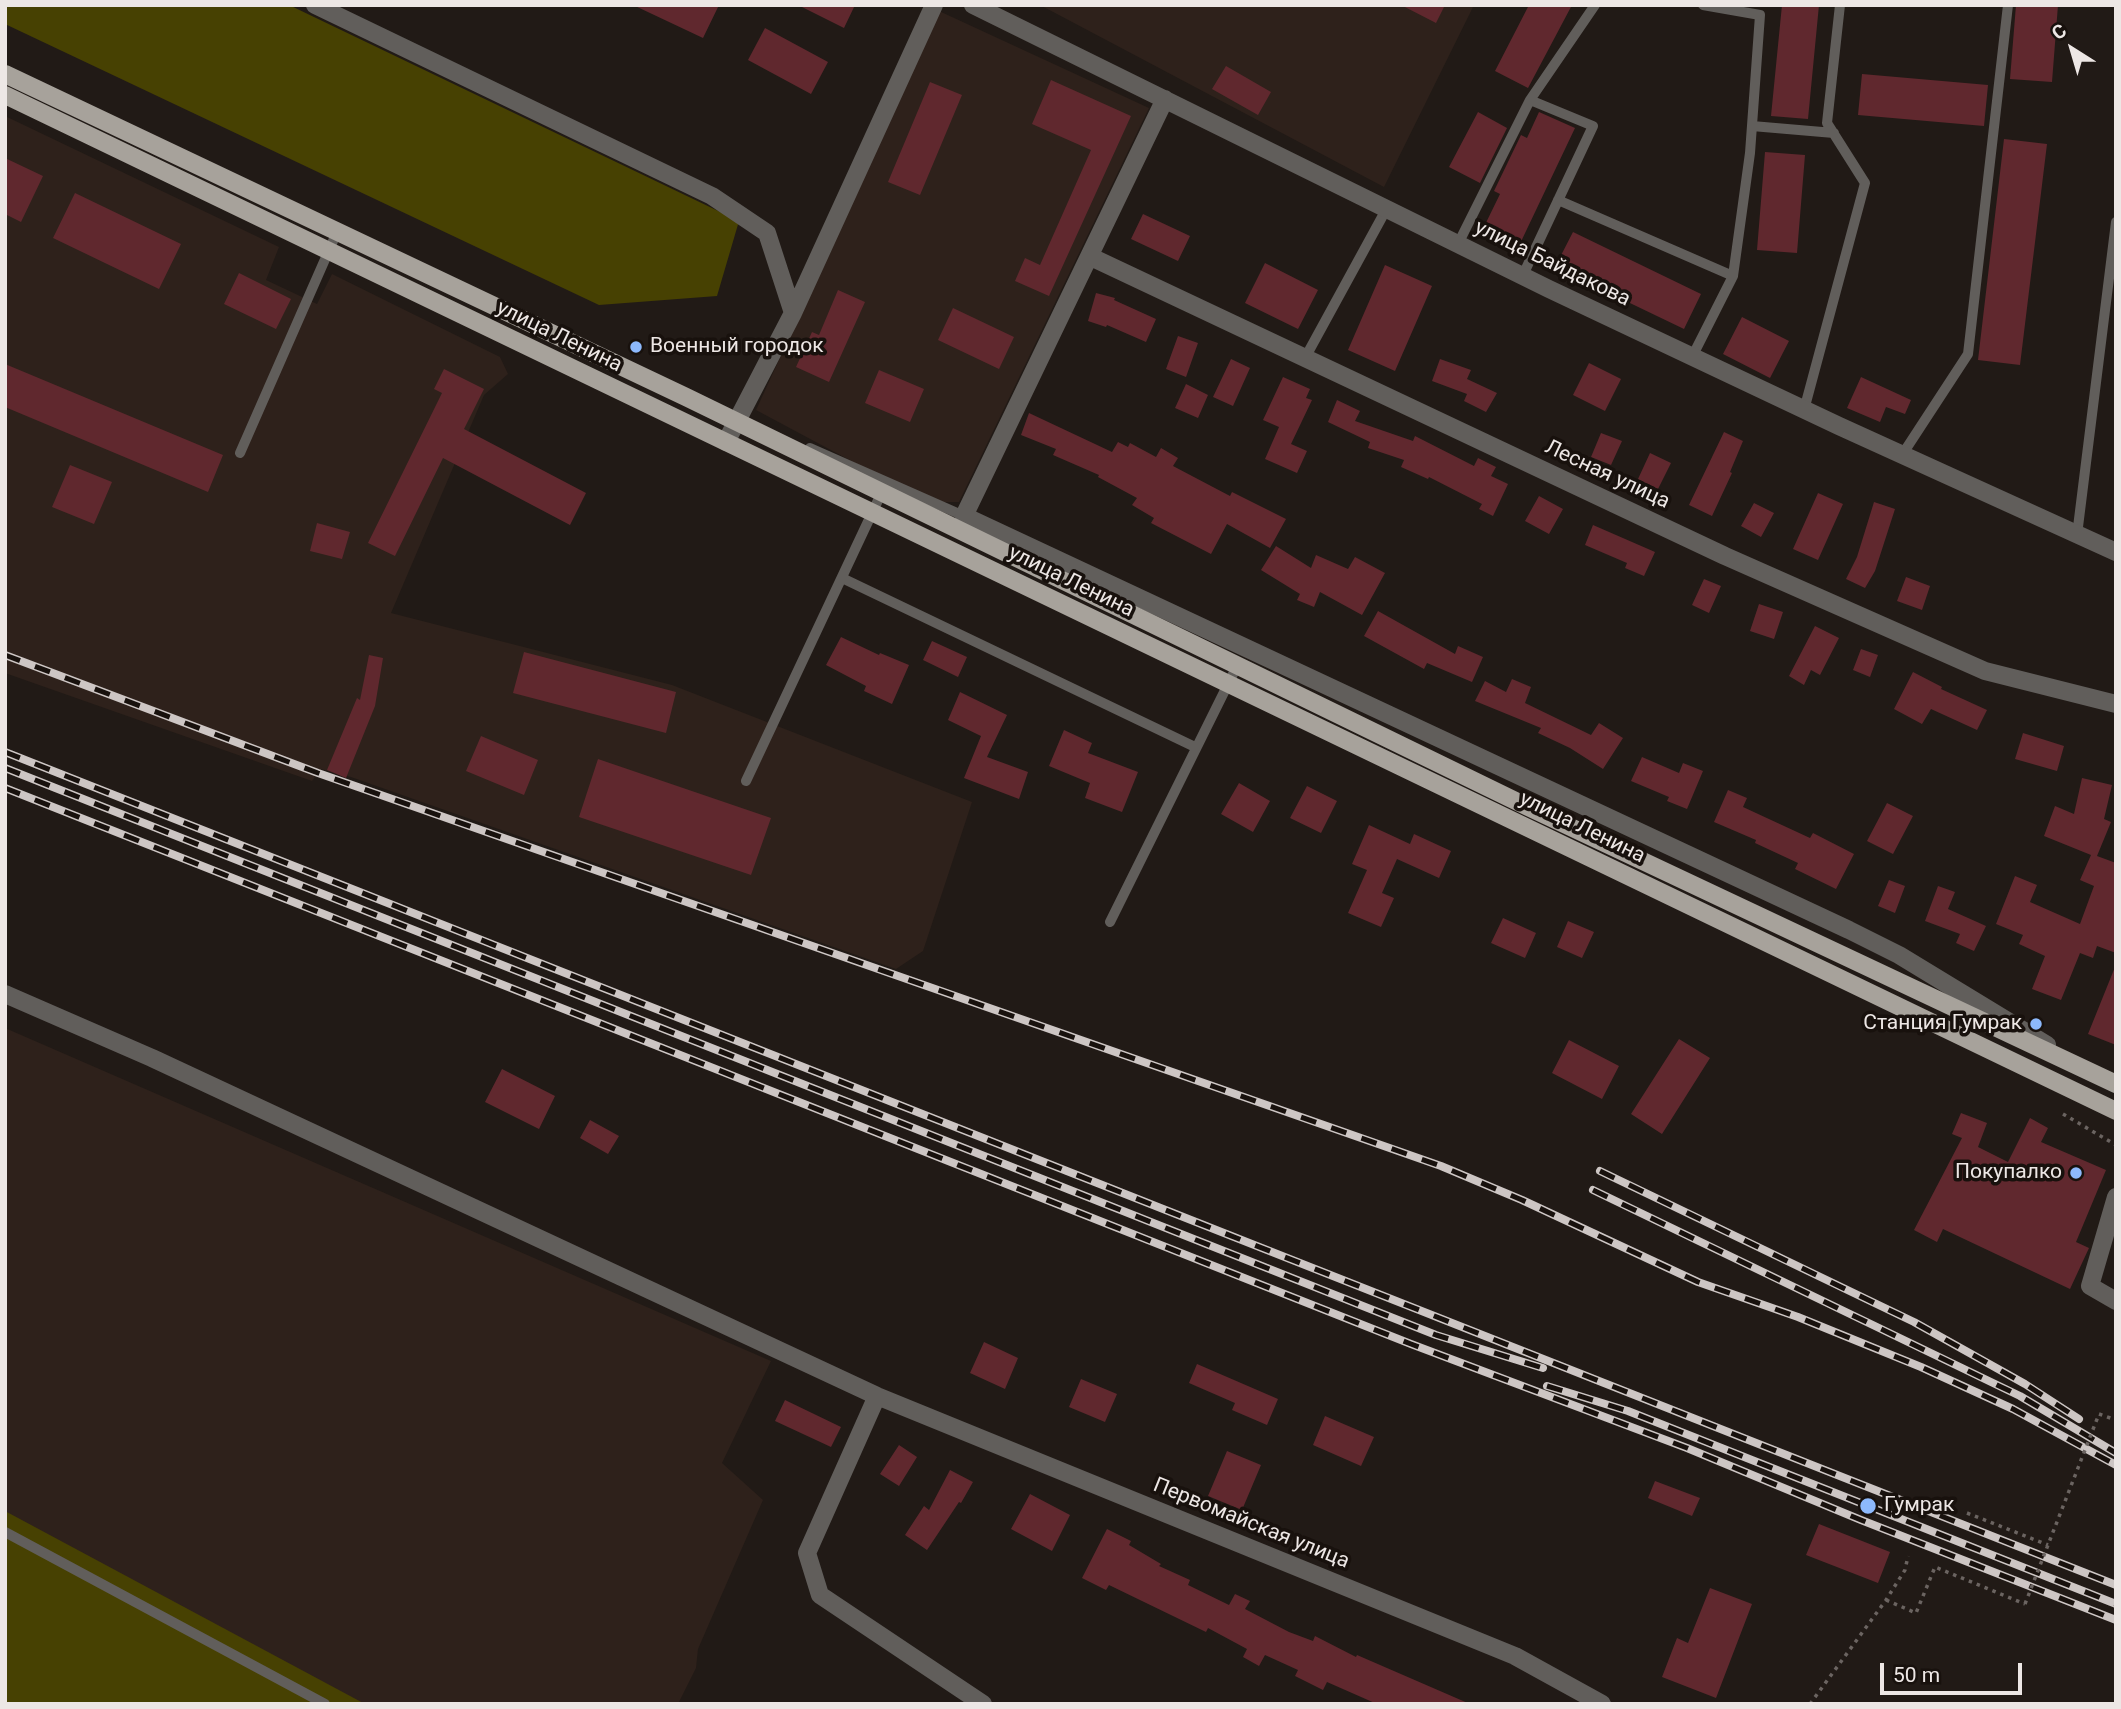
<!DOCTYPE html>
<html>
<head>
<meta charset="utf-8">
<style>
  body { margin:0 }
  #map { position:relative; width:2121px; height:1709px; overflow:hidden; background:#211a16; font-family:Roboto,sans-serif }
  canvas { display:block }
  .frame { position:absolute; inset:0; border:7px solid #ede7e5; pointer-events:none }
  .north { position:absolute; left:2037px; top:14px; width:70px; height:70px; -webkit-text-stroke:5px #18110d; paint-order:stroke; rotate:323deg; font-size:19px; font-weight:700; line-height:28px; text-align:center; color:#ede7e5 }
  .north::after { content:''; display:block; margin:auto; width:24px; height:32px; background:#ede7e5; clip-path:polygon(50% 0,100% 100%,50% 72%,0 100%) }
  .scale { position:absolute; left:1880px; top:1663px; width:142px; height:32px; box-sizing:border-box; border:4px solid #ede7e5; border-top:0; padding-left:9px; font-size:21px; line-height:24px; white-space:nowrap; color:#ede7e5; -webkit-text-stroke:5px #18110d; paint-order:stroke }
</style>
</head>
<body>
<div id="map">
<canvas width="2121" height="1709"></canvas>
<div class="frame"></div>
<div class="north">С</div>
<div class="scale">50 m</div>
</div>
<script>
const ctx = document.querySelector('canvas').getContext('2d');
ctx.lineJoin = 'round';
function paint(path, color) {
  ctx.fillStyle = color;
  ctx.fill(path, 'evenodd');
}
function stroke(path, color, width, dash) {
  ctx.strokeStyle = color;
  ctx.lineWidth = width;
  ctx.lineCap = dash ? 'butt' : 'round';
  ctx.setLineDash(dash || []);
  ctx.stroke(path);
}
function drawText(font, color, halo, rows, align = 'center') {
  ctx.font = font + ' Roboto,sans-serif';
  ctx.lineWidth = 7;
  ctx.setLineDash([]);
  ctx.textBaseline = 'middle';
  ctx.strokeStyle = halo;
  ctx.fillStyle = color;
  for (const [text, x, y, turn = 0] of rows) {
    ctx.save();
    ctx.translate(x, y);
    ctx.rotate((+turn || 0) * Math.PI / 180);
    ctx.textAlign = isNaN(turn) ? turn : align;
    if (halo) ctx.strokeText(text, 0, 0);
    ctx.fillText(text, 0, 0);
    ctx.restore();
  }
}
const built = new Path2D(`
  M1040,5H1474L1384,187Z
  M939,11L1149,108L959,502H928L756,410Z
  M5,116L279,247L266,280L317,304L332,274L500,357L508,374L484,395L391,613L672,685L972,802L923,951L896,969L351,777L321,769L312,781L5,673Z
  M5,1028L771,1361L722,1463L763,1500L698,1649L696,1668L678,1704H5Z`);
const green = new Path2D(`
  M5,5H289L739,221L717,296L599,305L5,24Z
  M5,1511L365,1704H5Z`);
const building = new Path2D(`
  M633,5H719L703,38Z
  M798,5H855L844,28Z
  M1401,5H1445L1436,23Z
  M1529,5H1572L1528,88L1495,71Z
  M1782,5H1819L1808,119L1771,116Z
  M2016,5H2058L2052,82L2010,79Z
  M765,28L828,62L811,94L748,60Z
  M1226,66L1271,92L1258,115L1212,89Z
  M1862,74L1988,85L1984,126L1858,115Z
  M1051,80L1131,116L1049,296L1015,281L1025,258L1040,265L1091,150L1032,124Z
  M930,82L962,95L920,195L888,182Z
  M1478,112L1507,128L1480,183L1449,167Z
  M1539,112L1575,128L1517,250L1481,233L1500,194L1494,191L1521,135L1527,138Z
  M2004,139L2047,144L2020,365L1978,360Z
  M1765,152L1805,155L1797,253L1757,250Z
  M5,158L43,176L21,222L5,214Z
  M75,193L181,244L159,289L53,238Z
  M1143,214L1190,236L1178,261L1131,239Z
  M1573,232L1701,294L1684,329L1555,267Z
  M1265,263L1318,290L1298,329L1245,303Z
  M1385,265L1432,286L1395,371L1348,350Z
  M239,273L291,299L276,329L224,304Z
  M838,290L865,302L829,382L796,367L812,332L819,335Z
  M1096,293L1115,298L1114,300L1156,319L1146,342L1107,325L1106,327L1088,321Z
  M953,308L1014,337L999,369L938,340Z
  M1742,317L1789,341L1770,378L1723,354Z
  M1178,336L1198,343L1186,377L1166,369Z
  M1231,359L1250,368L1233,406L1213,397Z
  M1440,359L1471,370L1467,379L1497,393L1486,412L1464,401L1467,394L1432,381Z
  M1589,363L1621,379L1605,411L1573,395Z
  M5,364L223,455L208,492L5,407Z
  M444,369L484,389L464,429L586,493L570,525L443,458L395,556L368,543L442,393L434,389Z
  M879,370L924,389L910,422L865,403Z
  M1283,377L1310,389L1306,398L1312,400L1291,444L1307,451L1297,473L1265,459L1279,427L1263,420Z
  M1861,377L1911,400L1905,414L1886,407L1880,422L1847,408Z
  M1186,384L1208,395L1198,418L1175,408Z
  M1337,400L1360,411L1355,421L1413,441L1415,436L1474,466L1478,458L1496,467L1491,476L1508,484L1493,516L1479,509L1482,504L1429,477L1428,479L1401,467L1404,460L1368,448L1370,442L1328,422Z
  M1029,413L1112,452L1118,442L1128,447L1130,443L1156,457L1161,448L1178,458L1173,466L1230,496L1232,492L1286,519L1270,548L1227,524L1211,554L1151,523L1154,518L1132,505L1137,498L1098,477L1099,475L1053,455L1056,449L1021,435Z
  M1724,432L1743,441L1730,472L1732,473L1712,516L1689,505Z
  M1601,433L1622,441L1611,465L1591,457Z
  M1650,453L1671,463L1658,489L1638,479Z
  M70,465L112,482L94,524L52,507Z
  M1818,493L1843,504L1818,560L1793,549Z
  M1539,496L1563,509L1549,534L1525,521Z
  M1874,502L1895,509L1875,571L1865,588L1846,579L1857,557Z
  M1754,503L1774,513L1761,537L1741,526Z
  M317,523L350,532L342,559L310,551Z
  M1593,525L1655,552L1644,576L1625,568L1627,563L1585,545Z
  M1276,546L1311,568L1316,555L1348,569L1355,557L1385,573L1362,615L1320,592L1314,607L1297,600L1300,594L1261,570Z
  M1906,577L1930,586L1922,610L1897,601Z
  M1704,579L1721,586L1709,613L1692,605Z
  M1759,604L1783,612L1774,639L1750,631Z
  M1378,611L1455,654L1458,646L1483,657L1472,682L1427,663L1424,669L1364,636Z
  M1815,626L1839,638L1820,675L1811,670L1804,685L1789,676Z
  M841,637L879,655L880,653L909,665L892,704L864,691L866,686L826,665Z
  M932,641L967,657L958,677L923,660Z
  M1861,649L1878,655L1870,677L1853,670Z
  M524,652L676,692L666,733L513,693Z
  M369,655L383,658L375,706L346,778L327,770L357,698L360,700Z
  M1913,672L1942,687L1941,689L1987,710L1977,730L1931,709L1922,724L1894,709Z
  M1512,679L1531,687L1525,703L1591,735L1599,723L1623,738L1603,769L1570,748L1538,733L1541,728L1475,701L1485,681L1506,692Z
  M960,692L1007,715L987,757L1028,772L1019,799L964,778L981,736L948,720Z
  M1064,730L1092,743L1088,753L1138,772L1122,812L1085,798L1090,783L1049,766Z
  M2023,733L2064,746L2057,771L2015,759Z
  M481,736L538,760L524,795L466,771Z
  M1642,757L1679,773L1683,763L1703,771L1687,809L1667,801L1669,797L1631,781Z
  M598,759L771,818L751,875L579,817Z
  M2082,778L2112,785L2104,819L2111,822L2097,856L2116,863V953L2097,946L2093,958L2080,953L2061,1000L2032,989L2045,956L2019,944L2023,935L1996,924L2015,876L2037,885L2030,902L2080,924L2094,886L2080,880L2091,855L2044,836L2055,806L2074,814Z
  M1239,783L1270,801L1253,832L1221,814Z
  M1307,786L1337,801L1321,833L1290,818Z
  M1728,790L1747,798L1743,807L1810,838L1813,833L1854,854L1836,889L1795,869L1798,863L1755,843L1756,840L1714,822Z
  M1887,803L1913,816L1893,854L1867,841Z
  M1369,825L1410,844L1414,834L1451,851L1439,878L1397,859L1382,893L1394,898L1381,927L1348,913L1367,870L1352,864Z
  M1889,880L1905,886L1895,913L1878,906Z
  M1938,886L1955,892L1948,909L1986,926L1974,951L1956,943L1960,934L1925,921Z
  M1503,918L1536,933L1525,958L1491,943Z
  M1568,921L1594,932L1582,958L1557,947Z
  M2115,967H2116V1045L2088,1034Z
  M1679,1039L1710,1058L1662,1134L1631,1114Z
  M1569,1040L1619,1066L1602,1099L1552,1073Z
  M502,1069L555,1096L539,1129L485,1102Z
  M1961,1113L1987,1123L1978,1147L2008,1162L2030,1118L2048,1128L2041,1142L2106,1170L2076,1242L2089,1248L2070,1289L1943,1229L1937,1242L1914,1230L1962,1138L1952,1134Z
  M590,1120L619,1136L608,1154L580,1138Z
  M984,1342L1018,1358L1005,1389L970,1373Z
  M1197,1364L1278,1399L1267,1425L1232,1410L1235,1403L1189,1383Z
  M1081,1379L1117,1394L1105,1422L1069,1407Z
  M785,1400L841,1427L831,1447L775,1421Z
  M1325,1416L1374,1437L1361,1466L1313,1445Z
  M899,1445L917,1457L899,1486L880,1474Z
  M1227,1451L1261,1465L1242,1510L1208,1496Z
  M950,1470L973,1482L961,1503L959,1502L927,1550L905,1535L924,1506L929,1510Z
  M1655,1481L1700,1498L1692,1516L1648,1498Z
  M1030,1494L1070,1515L1052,1551L1011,1529Z
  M1819,1524L1890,1552L1878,1583L1806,1555Z
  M1107,1529L1131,1541L1129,1545L1161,1564L1159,1566L1190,1580L1188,1585L1229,1605L1235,1594L1250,1601L1245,1609L1289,1632L1313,1641L1315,1636L1356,1657L1357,1655L1470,1704H1377L1327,1682L1323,1690L1295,1676L1298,1670L1265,1655L1259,1666L1243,1657L1247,1649L1208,1628L1206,1632L1109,1585L1106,1590L1082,1578Z
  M1710,1588L1752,1604L1716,1698L1662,1677L1677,1638L1688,1643Z`);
const path = new Path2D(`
  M2063,1114L2116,1145
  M2099,1414L2116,1420
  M1967,1513L2048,1545
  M1886,1600L1916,1613L1935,1567L2025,1604
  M1810,1704L1886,1600L1905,1570L1908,1556`);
const service = new Path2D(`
  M1703,5L1760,15L1750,153L1733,276
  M1530,100L1595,5
  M1752,126L1834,133
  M1558,200L1733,276L1692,357
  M1458,244L1530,100L1593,126L1523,275
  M1305,358L1387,208
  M1804,410L1865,183L1827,123L1840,5
  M810,448L964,516
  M240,453L337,232
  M1902,455L1968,354L2008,5
  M2077,535L2116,222
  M842,578L1195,747
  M746,781L881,494
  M1110,922L1237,666
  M5,1532L325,1704`);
const minor = new Path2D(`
  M315,5L712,196L767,233L793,313
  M973,5L1549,289L1839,426L2116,552
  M1165,99L964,516L1849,930L1899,955L2047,1045
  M1091,257L1725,556L1985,671L2116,704
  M726,442L793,313L934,5
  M5,994L152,1058L877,1396L1515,1656L1602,1704
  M2116,1197L2090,1286L2116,1301
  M877,1396L807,1553L820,1595L983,1704`);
const primary = new Path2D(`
  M5,74L686,397L1528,807L2116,1084
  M5,95L2116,1111`);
const rail = new Path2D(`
  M5,655L318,773L1441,1166L1522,1200L1698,1282L1798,1317L1921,1367L2013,1409L2116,1465
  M5,752L2116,1585
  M5,768L1436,1335L1543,1368
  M5,788L1411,1344L1687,1448L1861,1520L2116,1620
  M1600,1171L1914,1322L2025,1384L2079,1419
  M1593,1190L2020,1396L2116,1453
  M1547,1386L1628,1411L2116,1604`);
const pathBridge = new Path2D(`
  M2025,1604L2099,1414`);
const markers = [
  [636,347,7,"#8db9fc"],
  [2036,1024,7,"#8db9fc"],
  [2076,1173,7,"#8db9fc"],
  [1868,1506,9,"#8db9fc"]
];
const streetNames = [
  ["улица Байдакова",1552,264,26],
  ["улица Ленина",559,337,26],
  ["Лесная улица",1607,475,25],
  ["улица Ленина",1071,582,26],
  ["улица Ленина",1582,828,26],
  ["Первомайская улица",1251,1524,22]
];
const poiNames = [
  ["Военный городок",650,347],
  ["Станция Гумрак",2022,1024,"right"],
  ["Покупалко",2062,1173,"right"],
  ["Гумрак",1884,1506]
];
paint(built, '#2e211b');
paint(green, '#474102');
paint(building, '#60282e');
stroke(path, '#6b6461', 3.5, [3.5, 5]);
stroke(service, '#615e5b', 10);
stroke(minor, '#615e5b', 18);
stroke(primary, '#a7a29b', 18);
stroke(rail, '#cdc6c4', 8);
stroke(rail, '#18110d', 5, [16]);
stroke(pathBridge, '#6b6461', 3.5, [3.5, 5]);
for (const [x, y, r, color] of markers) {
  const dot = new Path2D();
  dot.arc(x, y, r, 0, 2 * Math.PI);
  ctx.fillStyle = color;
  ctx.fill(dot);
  stroke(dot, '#18110d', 2.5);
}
drawText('21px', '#ede7e5', '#18110d', streetNames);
drawText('21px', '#ede7e5', '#18110d', poiNames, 'left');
</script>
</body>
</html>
